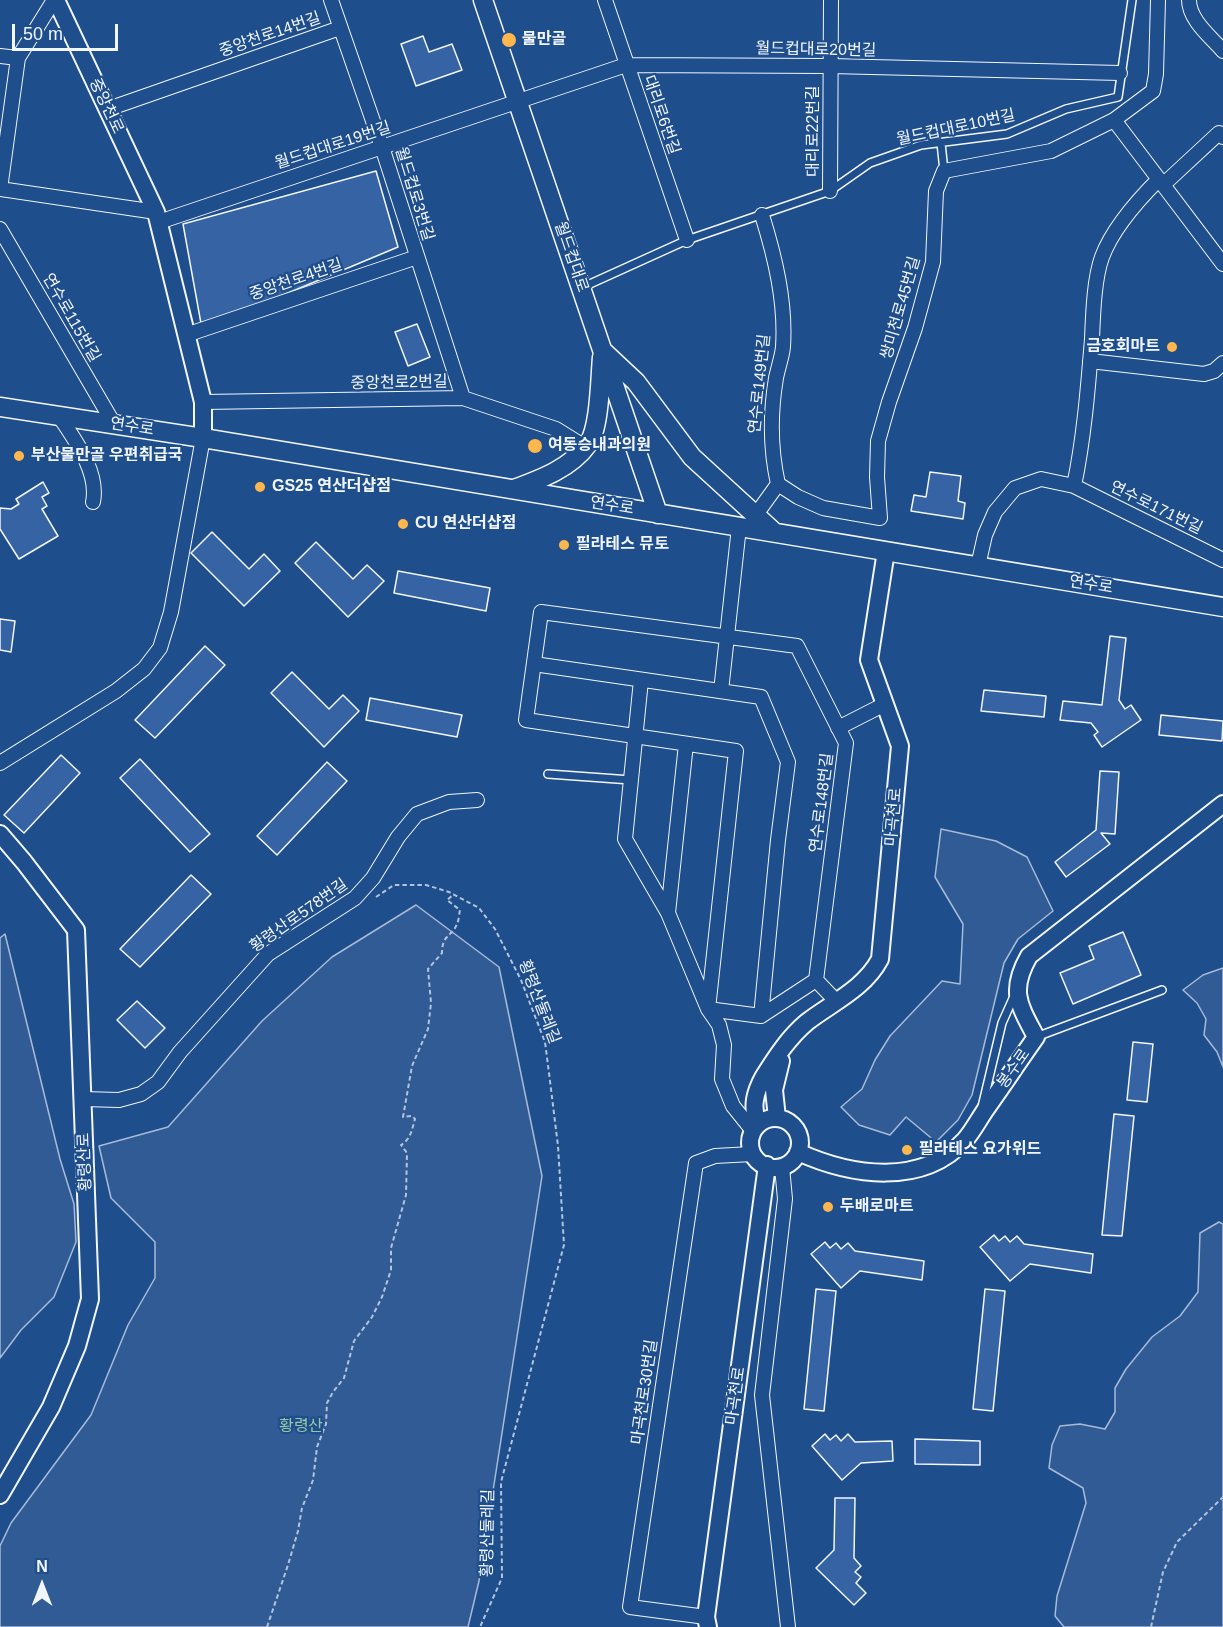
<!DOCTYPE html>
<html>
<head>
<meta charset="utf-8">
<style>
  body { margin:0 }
  #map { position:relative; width:1223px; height:1627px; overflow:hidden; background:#1f4e8c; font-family:Arial,sans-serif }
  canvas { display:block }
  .north { position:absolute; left:12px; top:1555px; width:60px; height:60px; -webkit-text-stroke:4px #1f4e8c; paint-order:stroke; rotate:0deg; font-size:16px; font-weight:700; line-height:24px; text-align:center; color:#f2f6ff }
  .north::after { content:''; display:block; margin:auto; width:21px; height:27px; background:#f2f6ff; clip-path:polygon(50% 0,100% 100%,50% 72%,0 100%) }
  .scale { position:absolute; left:12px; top:24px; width:106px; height:27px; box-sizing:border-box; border:3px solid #f2f6ff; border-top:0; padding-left:8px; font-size:18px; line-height:21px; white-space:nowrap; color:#f2f6ff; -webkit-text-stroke:4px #1f4e8c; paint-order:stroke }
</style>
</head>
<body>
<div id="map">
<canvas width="1223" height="1627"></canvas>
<div class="north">N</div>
<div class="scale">50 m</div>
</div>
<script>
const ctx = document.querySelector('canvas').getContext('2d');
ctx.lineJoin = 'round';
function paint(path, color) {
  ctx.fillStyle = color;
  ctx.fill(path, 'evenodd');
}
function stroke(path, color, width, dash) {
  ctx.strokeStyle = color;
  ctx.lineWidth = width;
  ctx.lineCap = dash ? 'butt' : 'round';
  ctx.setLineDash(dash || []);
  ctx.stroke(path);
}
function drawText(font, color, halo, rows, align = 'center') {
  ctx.font = font + ' Arial,"Noto Sans KR",sans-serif';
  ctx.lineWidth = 4.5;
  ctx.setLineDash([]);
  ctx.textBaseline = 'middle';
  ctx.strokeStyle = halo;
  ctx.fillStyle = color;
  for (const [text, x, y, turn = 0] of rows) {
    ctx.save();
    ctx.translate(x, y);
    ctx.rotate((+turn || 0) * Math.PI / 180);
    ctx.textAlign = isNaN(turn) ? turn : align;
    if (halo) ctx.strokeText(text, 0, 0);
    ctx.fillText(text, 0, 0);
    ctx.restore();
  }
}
const built = new Path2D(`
  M941,829L996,841L1027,857L1053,911L1018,939L1004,963L972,1095L958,1120L936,1142L906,1117L890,1135L859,1125L841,1107L862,1089L875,1060L890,1036L942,981L960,984L963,924L935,877Z
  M416,905L499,967L542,1176L479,1581L468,1627H0V1546L11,1523L91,1415L128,1325L155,1278V1242L111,1198L99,1146L168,1127L262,1021L332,957Z
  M5,934L60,1159L74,1204L76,1242L54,1297L21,1330L0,1358V938Z
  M1223,968V1067L1217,1052L1204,1035L1206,1019L1197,1003L1183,990L1203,975Z
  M1219,1222L1223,1224V1627H1064L1055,1616L1057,1596L1086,1503L1083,1488L1049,1468L1052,1445L1060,1426L1080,1424L1105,1429L1115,1412V1388L1126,1369L1152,1337L1180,1316L1198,1292L1200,1233Z`);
const building = new Path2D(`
  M423,36L429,52L452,44L462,70L416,86L401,44Z
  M376,171L398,247L202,329L183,224Z
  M417,324L430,357L408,366L395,332Z
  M930,472L961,476L958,501L965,503L963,519L911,511L914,495L926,497Z
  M43,482L49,493L42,497L47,506L42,509L58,536L19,559L0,529V508L11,509L19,504L16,499Z
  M212,532L249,569L264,554L280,571L244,606L191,553Z
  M316,542L353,579L367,565L384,581L348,617L295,563Z
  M398,571L490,588L486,611L394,593Z
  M0,619L15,621L11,652L0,650Z
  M1110,636L1126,638L1119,700L1125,709L1131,705L1141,720L1102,747L1094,735L1098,732L1091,723L1060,720L1063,701L1102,705Z
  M205,646L225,665L155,738L135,720Z
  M292,672L329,709L343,695L359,711L324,747L271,693Z
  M984,690L1046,696L1044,717L981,711Z
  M370,698L462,715L457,737L366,720Z
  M1161,715L1223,721L1222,741L1159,735Z
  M61,755L80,773L24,833L4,815Z
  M140,759L210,834L190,852L120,778Z
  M327,762L347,781L277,855L257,836Z
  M1100,771L1119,772L1115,834L1101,833L1110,844L1066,877L1055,862L1096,830Z
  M191,875L211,894L140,967L120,949Z
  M1123,932L1141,975L1073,1004L1060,973L1094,959L1089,946Z
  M137,1001L165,1028L145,1048L117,1020Z
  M1133,1042L1153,1044L1147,1102L1127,1100Z
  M1114,1114L1134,1116L1122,1236L1102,1235Z
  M994,1235L999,1241L1005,1236L1010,1242L1017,1236L1024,1244L1093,1254L1091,1273L1030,1264L1010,1281L980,1247Z
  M825,1242L830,1248L836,1243L841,1249L848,1243L855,1251L924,1261L922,1280L860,1271L841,1288L811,1254Z
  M816,1289L836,1291L824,1411L804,1409Z
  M985,1289L1005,1291L993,1411L973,1409Z
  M825,1434L830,1440L836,1435L841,1441L848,1434L855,1442L892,1441L893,1461L861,1463L842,1480L812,1446Z
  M915,1439L980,1441V1465L915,1464Z
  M835,1498H855L854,1558L861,1566L855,1572L861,1577L856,1583L866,1593L854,1605L816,1568L834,1550Z`);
const path = new Path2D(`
  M376,897L394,885H426L449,892L479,908L495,929L521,980L545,1042L549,1073L558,1146L564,1245L501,1482L502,1578L480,1627
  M267,1627L288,1565L298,1531L302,1508L313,1480L317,1447L326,1424L327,1403L333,1392L344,1378L354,1341L372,1317L382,1297L391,1270V1248L406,1195L407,1153L401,1145C411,1139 412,1129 415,1119L412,1116L403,1117L412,1066L428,1029L431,1003L428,969L442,953C442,934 452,937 457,924C459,920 459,914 460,910L447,900L454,894
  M1151,1627L1163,1572L1177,1542L1223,1497`);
const service = new Path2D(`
  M941,143L944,171
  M581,288L687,240L830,191L870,163L921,145L1007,134L1066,109L1118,97L1132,0
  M548,774L631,780
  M1036,1037L1162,990
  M982,1107L1002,1023L1015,994`);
const minor = new Path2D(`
  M331,0L382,147L463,398
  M605,0L687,240
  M1189,0C1189,20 1211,37 1223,51
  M0,56L18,58
  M108,109L340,28
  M1114,120L1223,264
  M1164,184L1219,133L1223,137
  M0,189L18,58L54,0
  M0,189L156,212
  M830,191L831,0
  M762,215C775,257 786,302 783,347C782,357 778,368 776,378C770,414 770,448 778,484L798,497L823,508L880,518L877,477L878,441L889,402L915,328L933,262L936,191L944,171L1051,151L1114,120L1153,91L1156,74L1158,0
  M159,222L626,65L830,66L1120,73
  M0,229L114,424
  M186,335L417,257
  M1090,361L1204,374L1214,371L1223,363
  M203,402L463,398L556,429L585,447
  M59,416C75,440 99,472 93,502
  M1074,486C1084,438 1088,388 1092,339C1093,315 1094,279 1102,257C1112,230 1139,199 1159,179
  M755,516L778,484
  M978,566L985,535L995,512L1015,488L1041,479L1074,486L1223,560
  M541,612L797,646L846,743L816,980L761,1016L708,1009L736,751L526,720Z
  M534,664L761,697L788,762L778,840L761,1016
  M641,680L625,839L668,913L708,1009L719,1025L724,1045L722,1079L733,1106L753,1131
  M721,691L739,527
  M838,728L885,704
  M0,763L116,691L144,669L160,648L171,612L203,438
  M668,913L686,744
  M816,980L836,1001
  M83,1099L119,1100L141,1094L158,1082L180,1052L268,954L355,898L373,878L398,837L417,814L449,802L477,800
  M782,1167L785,1199L762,1395L788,1627
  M706,1617L630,1607L696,1163L715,1156L752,1154`);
const tertiary = new Path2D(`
  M56,0L156,212L203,402V438
  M0,834L24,862L76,930L90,1299L77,1346L51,1407L0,1495
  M777,1118L774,1090L781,1061
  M750 1143a25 25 0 1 1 50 0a25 25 0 1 1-50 0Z
  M758,1124C751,1107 755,1092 764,1076C776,1057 789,1037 807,1022C833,1002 864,989 880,959L900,746L869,660L886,551
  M798,1152C851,1176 922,1187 965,1140C973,1131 979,1119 986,1109C1003,1085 1019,1061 1036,1037C1019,1005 1009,991 1029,956L1223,804
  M708,1627L706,1617L767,1165`);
const secondary = new Path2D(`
  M483,0L658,514
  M604,352L636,382L692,457L774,532
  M0,407L203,438L1223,607
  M514,489C541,479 571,468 588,444C600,428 600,378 602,357`);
const markers = [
  [509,40,8,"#ffb74d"],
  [1172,347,6,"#ffb74d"],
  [535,446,8,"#ffb74d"],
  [19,456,6,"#ffb74d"],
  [260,487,6,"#ffb74d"],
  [403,524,6,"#ffb74d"],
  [564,545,6,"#ffb74d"],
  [907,1150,6,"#ffb74d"],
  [828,1207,6,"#ffb74d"]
];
const streetNames = [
  ["중앙천로14번길",270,35,-19],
  ["월드컵대로20번길",816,50,1],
  ["중앙천로",106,106,65],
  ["대리로6번길",661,115,71],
  ["월드컵대로10번길",956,128,-12],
  ["대리로22번길",814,131,-90],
  ["월드컵대로19번길",333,146,-18],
  ["월드컵로3번길",414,194,73],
  ["월드컵대로",571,257,71],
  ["중앙천로4번길",296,280,-19],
  ["쌍미천로45번길",901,308,-74],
  ["연수로115번길",71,318,60],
  ["중앙천로2번길",399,383,-1],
  ["연수로149번길",760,384,-84],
  ["연수로",132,427,9],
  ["연수로",612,506,9],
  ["연수로171번길",1156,508,26],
  ["연수로",1091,585,9],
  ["연수로148번길",822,803,-83],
  ["마곡천로",894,817,-85],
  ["황령산로578번길",299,916,-35],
  ["황령산둘레길",539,1002,69],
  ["봉수로",1014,1069,-55],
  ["황령산로",85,1162,-92],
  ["마곡천로30번길",645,1392,-82],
  ["마곡천로",736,1396,-82],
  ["황령산둘레길",488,1533,-89]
];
const poiNames = [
  ["물만골",522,40],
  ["금호회마트",1160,347,"right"],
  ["여동승내과의원",548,446],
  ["부산물만골 우편취급국",31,456],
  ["GS25 연산더샵점",272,487],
  ["CU 연산더샵점",415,524],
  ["필라테스 뮤토",576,545],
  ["필라테스 요가위드",919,1150],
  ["두배로마트",840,1207]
];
const parkNames = [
  ["황령산",301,1427]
];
paint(built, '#305b95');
stroke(built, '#a8bbd7', 1.5);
paint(building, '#3563a3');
stroke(building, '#f2f6ff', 1.5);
stroke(service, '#f2f6ff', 10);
stroke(minor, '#f2f6ff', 16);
stroke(tertiary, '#f2f6ff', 20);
stroke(secondary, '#f2f6ff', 21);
stroke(path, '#b3c4dc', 2, [4.5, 3]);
stroke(service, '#1f4e8c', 7);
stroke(minor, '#1f4e8c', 14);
stroke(tertiary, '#1f4e8c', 16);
stroke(secondary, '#1f4e8c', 18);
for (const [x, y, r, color] of markers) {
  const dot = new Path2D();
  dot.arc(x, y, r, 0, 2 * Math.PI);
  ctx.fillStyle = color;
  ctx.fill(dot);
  stroke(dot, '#1f4e8c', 2);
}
drawText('16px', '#f2f6ff', '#1f4e8c', streetNames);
drawText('bold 16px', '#f2f6ff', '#1f4e8c', poiNames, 'left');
drawText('16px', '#97c8a6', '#1f4e8c', parkNames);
</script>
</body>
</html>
